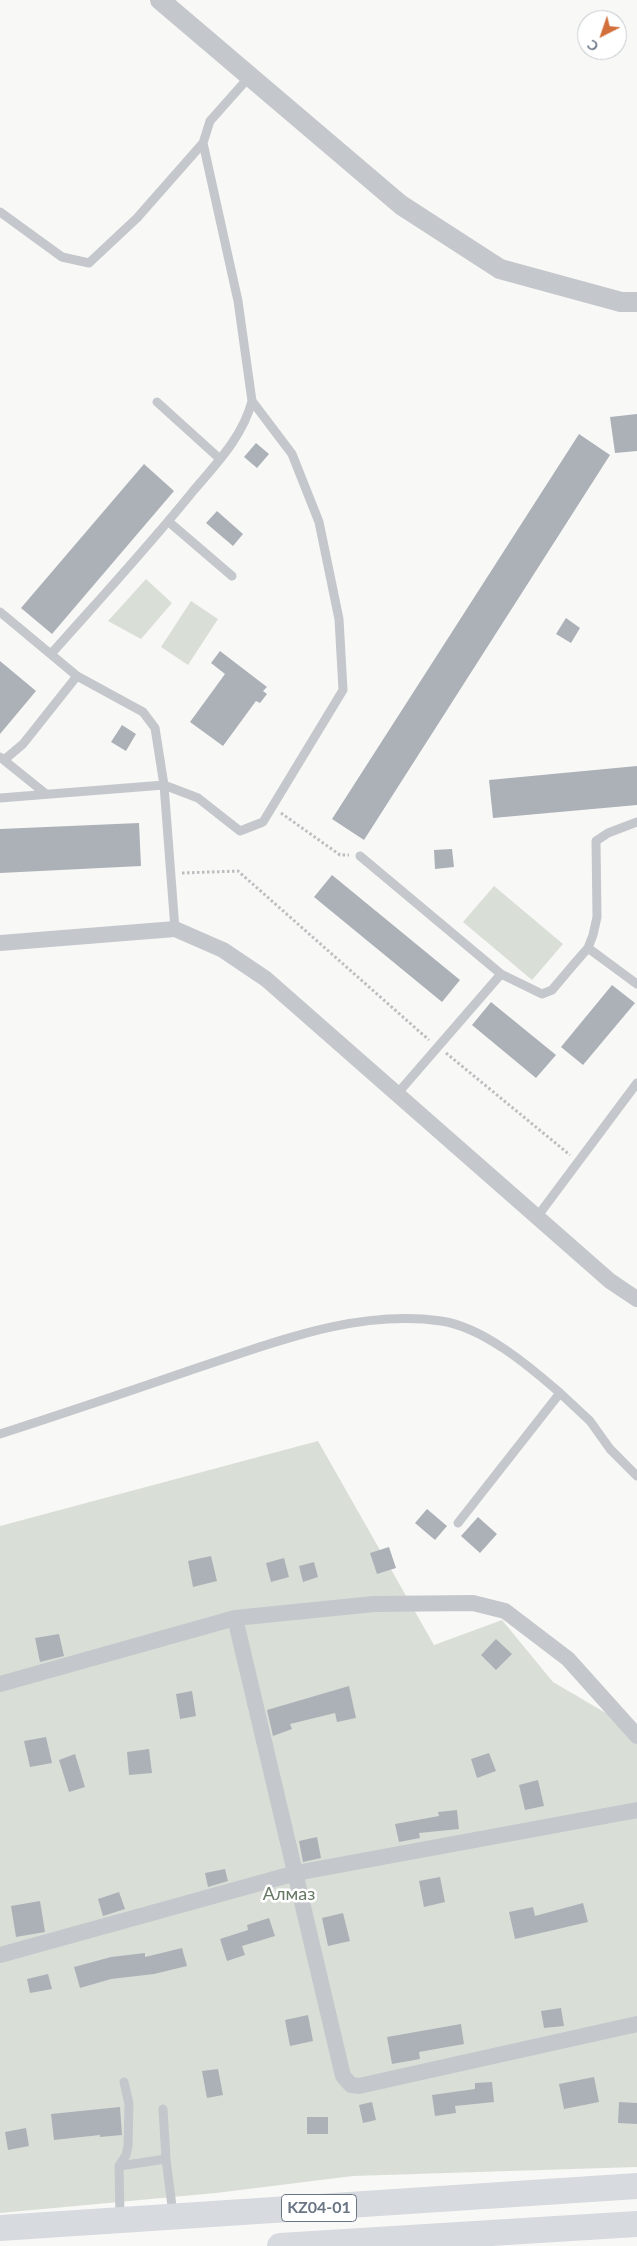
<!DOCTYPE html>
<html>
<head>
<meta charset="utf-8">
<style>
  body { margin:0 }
  #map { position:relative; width:637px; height:2246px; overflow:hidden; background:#f8f8f6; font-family:Lato,sans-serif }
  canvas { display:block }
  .north { position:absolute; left:577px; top:10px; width:50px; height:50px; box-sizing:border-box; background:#fff; border:1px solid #c3c8ce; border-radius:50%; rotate:221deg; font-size:14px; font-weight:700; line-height:20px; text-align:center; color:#6a7584 }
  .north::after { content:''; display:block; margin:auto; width:18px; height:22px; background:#d2703c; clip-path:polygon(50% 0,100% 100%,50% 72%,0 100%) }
</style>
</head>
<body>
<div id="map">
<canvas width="637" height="2246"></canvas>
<div class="north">С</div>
</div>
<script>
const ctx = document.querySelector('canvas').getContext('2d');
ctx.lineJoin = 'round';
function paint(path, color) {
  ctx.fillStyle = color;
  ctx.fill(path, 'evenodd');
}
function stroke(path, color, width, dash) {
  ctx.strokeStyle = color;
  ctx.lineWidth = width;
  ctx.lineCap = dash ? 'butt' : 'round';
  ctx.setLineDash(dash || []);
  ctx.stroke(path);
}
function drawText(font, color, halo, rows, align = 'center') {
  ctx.font = font + ' Lato,sans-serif';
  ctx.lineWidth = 5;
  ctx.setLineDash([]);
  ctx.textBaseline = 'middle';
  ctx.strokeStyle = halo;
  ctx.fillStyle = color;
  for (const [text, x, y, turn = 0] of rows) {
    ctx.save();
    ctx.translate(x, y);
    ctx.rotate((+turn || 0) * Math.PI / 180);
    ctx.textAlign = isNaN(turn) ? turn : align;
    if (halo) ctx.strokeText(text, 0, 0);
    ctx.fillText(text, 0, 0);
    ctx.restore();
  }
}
const green = new Path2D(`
  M146,579L172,603L141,639L108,621Z
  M191,601L218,619L188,665L161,647Z
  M494,886L563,944L532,980L463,922Z
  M318,1441L434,1645L502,1620L553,1682L628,1726L637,1736V2167L353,2176L216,2193L0,2213V1526Z`);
const building = new Path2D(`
  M637,414V451L615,453L610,417Z
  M579,434L610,455L364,840L332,819Z
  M256,443L269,454L257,468L244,457Z
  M144,464L174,491L52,634L21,608Z
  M217,511L243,534L233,546L206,523Z
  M566,618L580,628L571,643L556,634Z
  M220,651L267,687L263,691L267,694L260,703L256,701L223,746L190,722L225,674L211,663Z
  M0,661L36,691L0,734Z
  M122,725L136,734L126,751L111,742Z
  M637,766V805L493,818L489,780Z
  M139,823L141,866L0,873V829Z
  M452,849L454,867L435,869L434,850Z
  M332,875L460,980L442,1002L314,897Z
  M612,985L635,1003L583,1065L561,1047Z
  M491,1002L556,1055L536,1078L472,1025Z
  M427,1509L447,1526L435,1540L415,1523Z
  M478,1517L497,1534L480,1553L461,1536Z
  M389,1547L396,1568L377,1574L370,1553Z
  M211,1556L217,1581L193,1587L188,1561Z
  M284,1558L289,1577L271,1582L266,1563Z
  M314,1562L318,1577L303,1582L299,1566Z
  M59,1634L64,1656L40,1662L35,1638Z
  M496,1639L512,1654L496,1670L481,1655Z
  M349,1686L356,1718L337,1722L335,1713L290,1724L292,1729L273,1736L267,1710Z
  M192,1691L196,1716L180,1719L176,1694Z
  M46,1737L52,1763L30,1767L24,1741Z
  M149,1749L152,1773L129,1775L127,1752Z
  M489,1753L496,1771L477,1778L471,1759Z
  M75,1754L85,1787L69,1792L59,1760Z
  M538,1780L544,1806L525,1810L519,1785Z
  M457,1810L459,1829L419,1833L420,1838L399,1842L395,1824L439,1816L438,1812Z
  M317,1837L321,1858L303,1862L299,1841Z
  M225,1869L228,1881L208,1887L205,1873Z
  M440,1877L445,1902L424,1907L419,1881Z
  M119,1892L125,1909L103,1916L98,1899Z
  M40,1901L45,1932L16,1937L11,1906Z
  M583,1903L588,1922L515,1939L509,1912L533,1907L535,1916Z
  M343,1913L350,1941L328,1946L322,1918Z
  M269,1918L275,1936L242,1946L245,1955L227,1961L220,1939L248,1930L247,1925Z
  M182,1948L187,1966L154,1974L111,1979L80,1988L74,1967L111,1957L145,1953V1957Z
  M48,1974L52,1989L30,1993L27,1979Z
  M561,2008L564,2026L544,2028L541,2011Z
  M308,2015L313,2041L290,2046L285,2020Z
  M461,2024L464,2044L419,2052L420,2059L392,2064L387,2037Z
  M218,2069L223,2095L207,2098L202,2071Z
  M594,2077L599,2102L564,2109L559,2084Z
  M492,2082L494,2102L455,2106L456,2113L435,2116L432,2095L475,2089V2083Z
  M372,2102L376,2120L363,2123L359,2105Z
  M619,2102L637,2103V2124L618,2123Z
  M120,2107L122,2135L100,2137V2135L54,2140L51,2114Z
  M307,2117H328V2134H307Z
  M26,2128L29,2146L8,2150L5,2132Z`);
const path = new Path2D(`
  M281,813L340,855H349
  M182,873L238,871L429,1040
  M446,1053L570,1155`);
const service = new Path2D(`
  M0,212L62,257L89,263L137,218L203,143
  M157,402L220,459
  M169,522L232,576
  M0,612L77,676L143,712L155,728L164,785L198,798L240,831L263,822L343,690L339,619L319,522L292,454L252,401L238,301L203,143L210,121L250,76
  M51,654C99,600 148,547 194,490C217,463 243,436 252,401
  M0,757L46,794
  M4,760L23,744L77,676
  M0,798L164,785L175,929
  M360,856L501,974
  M588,948L637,984
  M397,1094L501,974L542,994L552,990L574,964L588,948L593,935L597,917L596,841L608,833L637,822
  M537,1217L637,1083
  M560,1393L590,1421L610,1449L637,1476
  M0,1434C65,1413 130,1391 194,1369C273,1343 356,1309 441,1321C483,1327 529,1366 560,1393L458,1523
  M163,2109L166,2159L173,2214
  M119,2166L166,2159
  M120,2217L119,2166L126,2155L128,2146L129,2104L124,2082`);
const minor = new Path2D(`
  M0,943L175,929L223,950L266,979L610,1281L637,1299
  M235,1618L343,2076L351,2085L359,2086L637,2024
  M0,1684L235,1618L374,1604L473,1603L505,1611L568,1659L637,1736
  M0,1955L296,1873L637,1810`);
const tertiary = new Path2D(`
  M160,0L401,205L500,269L621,302H637`);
const primary = new Path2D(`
  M0,2228L637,2186
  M280,2246L637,2224`);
const shields = [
  [319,2208,75]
];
const shieldNames = [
  ["KZ04-01",319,2208]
];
const parkNames = [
  ["Алмаз",289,1894]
];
paint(green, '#d9dfd7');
paint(building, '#acb1b8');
stroke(path, '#bcbec1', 3, [2.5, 2.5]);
stroke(service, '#c4c7cb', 9);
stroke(minor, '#c4c7cb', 16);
stroke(tertiary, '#c4c7cb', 20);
stroke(primary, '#d7dade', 26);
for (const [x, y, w] of shields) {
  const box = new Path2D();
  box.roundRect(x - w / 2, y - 13.5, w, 27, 4);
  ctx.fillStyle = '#fff';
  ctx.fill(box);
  stroke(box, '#6a7584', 1);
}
drawText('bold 16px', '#6a7584', null, shieldNames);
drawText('18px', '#667764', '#fff', parkNames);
</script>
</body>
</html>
